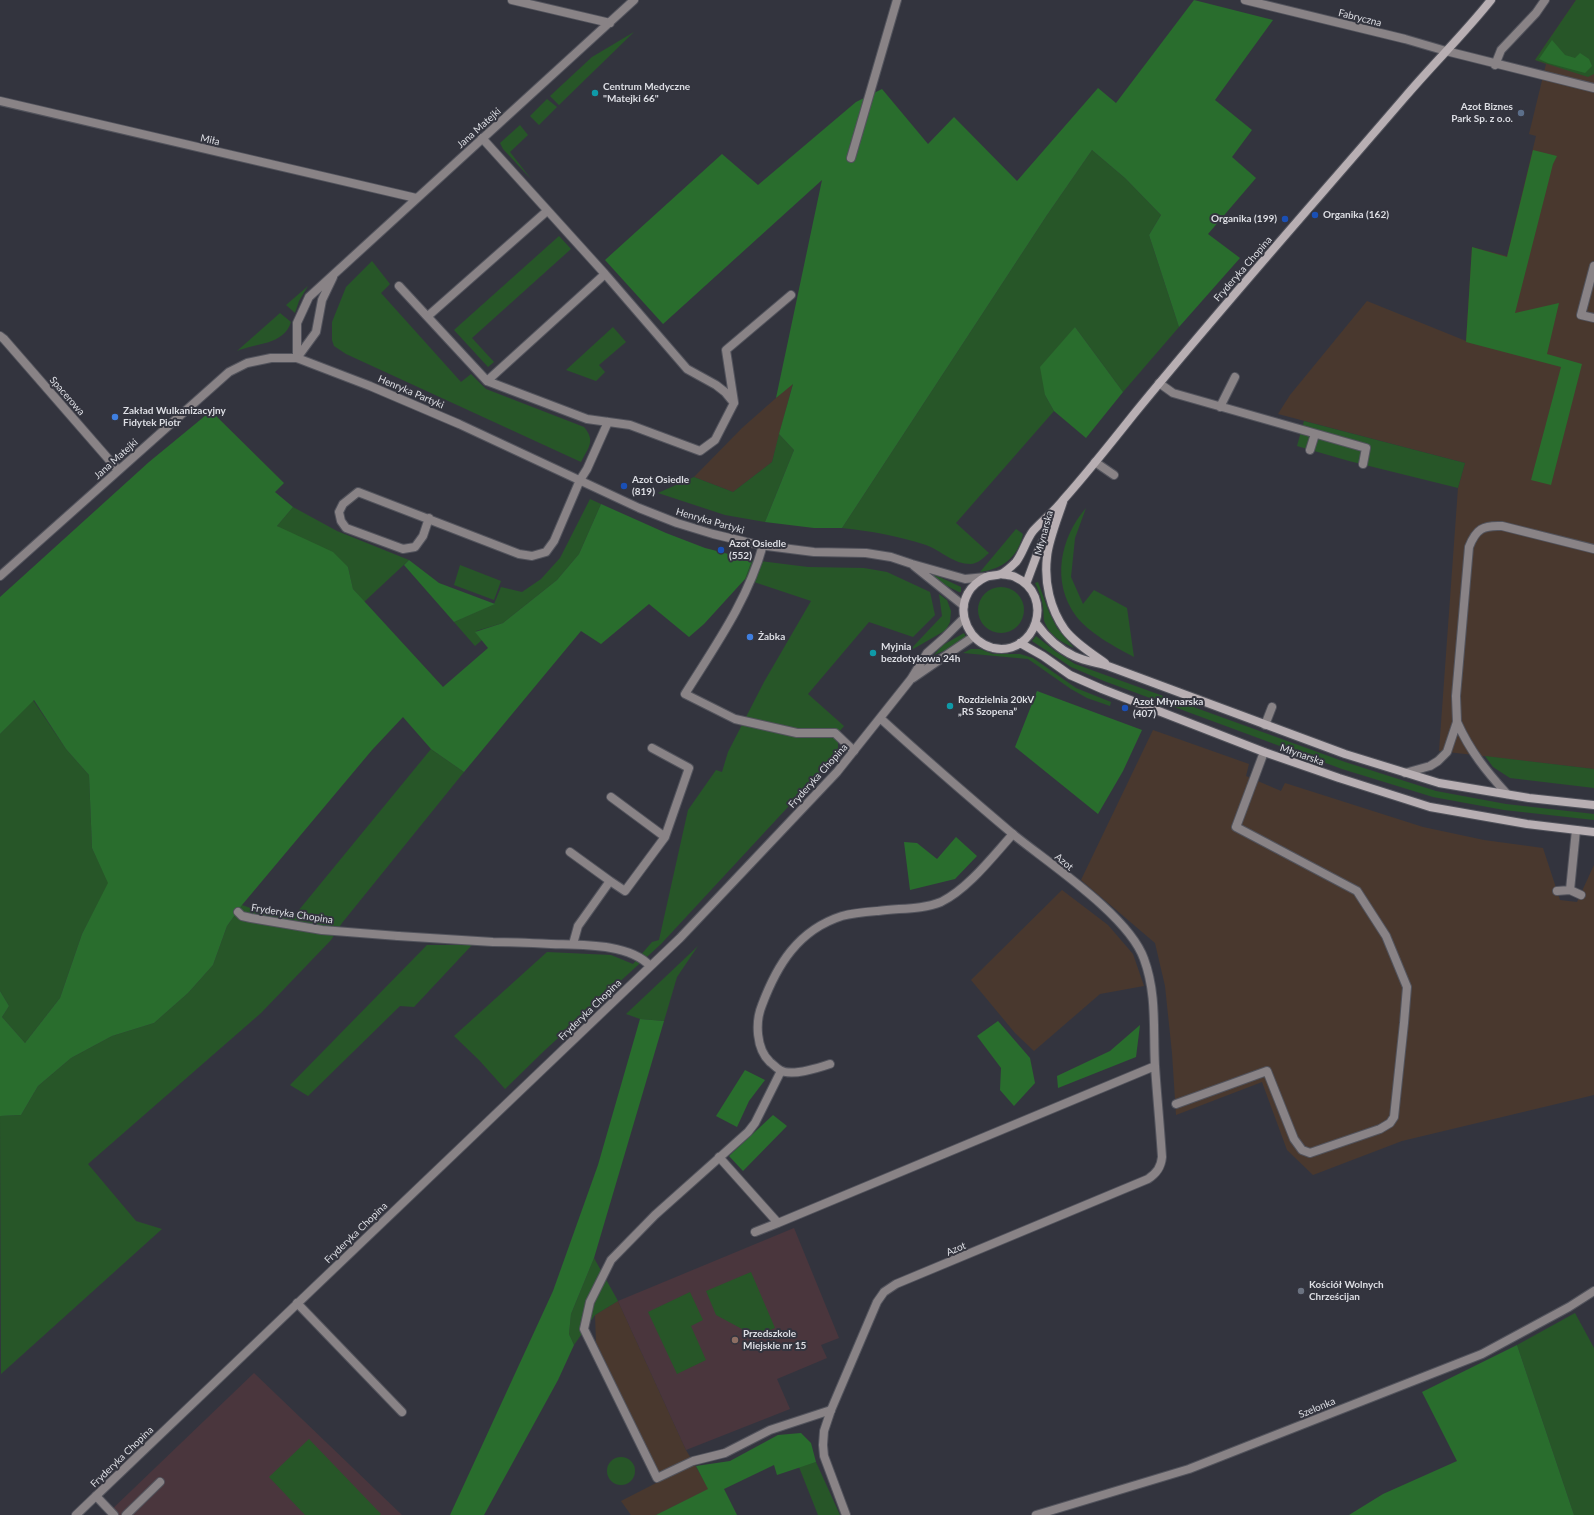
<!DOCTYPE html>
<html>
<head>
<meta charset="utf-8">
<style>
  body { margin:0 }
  canvas { display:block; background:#33343e }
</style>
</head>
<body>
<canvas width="1594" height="1515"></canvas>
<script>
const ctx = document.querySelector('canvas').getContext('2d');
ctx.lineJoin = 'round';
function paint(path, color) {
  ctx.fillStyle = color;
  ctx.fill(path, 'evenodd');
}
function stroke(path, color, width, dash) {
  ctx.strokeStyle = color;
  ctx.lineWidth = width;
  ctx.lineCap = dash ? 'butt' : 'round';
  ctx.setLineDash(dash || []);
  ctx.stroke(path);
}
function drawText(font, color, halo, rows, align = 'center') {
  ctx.font = font + ' Lato,sans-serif';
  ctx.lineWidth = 4;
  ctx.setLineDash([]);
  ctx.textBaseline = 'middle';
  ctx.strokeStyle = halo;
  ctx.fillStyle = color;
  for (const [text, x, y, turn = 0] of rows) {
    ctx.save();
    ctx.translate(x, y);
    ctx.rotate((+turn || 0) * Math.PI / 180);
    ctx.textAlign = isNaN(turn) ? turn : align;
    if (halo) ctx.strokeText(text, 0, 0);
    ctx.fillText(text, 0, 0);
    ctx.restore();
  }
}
const industrial = new Path2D(`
  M1576,0H1594V769L1439,751L1458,488L1465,463L1278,414L1290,395L1367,301L1466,341L1472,247L1507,256L1536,136L1529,134L1546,64L1535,60Z
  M793,383L772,462L733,492L694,477L742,428Z
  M1153,730L1249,764L1246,776L1281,791L1285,783L1423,827L1484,840L1543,848L1560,900L1577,902L1594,865V1095L1402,1141L1313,1175L1287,1150L1262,1082L1176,1115L1172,1053L1165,986L1155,943L1081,880Z
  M1062,890L1108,925L1133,954L1144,986L1100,994L1034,1051L1015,1033L971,980Z
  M618,1301L686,1450L709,1489L656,1515H631L621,1501L662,1480L596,1342L595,1315Z`);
const education = new Path2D(`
  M794,1228L839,1338L821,1345L827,1358L777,1379L790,1409L686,1450L618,1301Z
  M254,1373L402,1515H106Z`);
const green = new Path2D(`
  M1576,0H1594V74L1588,77L1535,60Z
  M634,32L559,105L550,96L592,57Z
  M547,99L557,107L539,125L530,116Z
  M520,125L528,135L510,152L531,179L503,149L500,143Z
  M1092,150L1125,178L1161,215L1149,235L1179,327L1123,392L1075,327L1045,395L1054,411L956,523L989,553C983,558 979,563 971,564C953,564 942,551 926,545C898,536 871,531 842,528L1047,215Z
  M559,236L571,249L472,338L494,362L488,367L454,330Z
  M372,261L390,284L381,293L461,382L471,374L486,389L584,427C596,441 588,448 581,462L346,354L334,346L332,340V322L346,287Z
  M308,286L299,301L295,313L286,305Z
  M280,313L291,322C284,345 256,343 237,351Z
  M613,327L626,342L599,365L605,372L596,381L566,370Z
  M1304,421L1465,463L1458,488L1349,461L1297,446Z
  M779,434L794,450L765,522L725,515L658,493L694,477L733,492L772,462Z
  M590,499L601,504L579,554L557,580L503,623L476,631L482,640L475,646L454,622L494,604L501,587L522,592L541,579L560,558Z
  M293,507L337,531L409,560L364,602L353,589L348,567L277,526Z
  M1086,508L1075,538L1071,577L1083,604L1094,590L1127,608L1134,657C1115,647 1089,633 1076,616C1051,582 1060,538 1086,508Z
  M1016,529L1023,534C1018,557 1003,569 980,572Z
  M752,560L808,567L864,568L887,572L930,592L935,615L913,637L869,622L808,694L844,726L838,733V753L661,944L545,1050L505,1089L479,1060L454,1036L547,952L611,955L633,964L652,942L659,940L688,810L716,770L722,772L728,752L764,682L811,601L745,579Z
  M460,565L501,581L494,600L454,585Z
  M931,574H933L961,587V592H959L933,579Z
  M1038,582L1049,612L1057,628L1074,648C1062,642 1050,636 1045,623C1043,619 1044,613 1043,607C1042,599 1039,591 1035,583Z
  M978 610a23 23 0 1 1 46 0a23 23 0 1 1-46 0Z
  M939,594L947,600L951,611L950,622L946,630L908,652L942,616Z
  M964,633L966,637L946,650L934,655L943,645Z
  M1036,636L1055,651L1075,664L1345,762L1436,791L1506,804L1594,814V820L1504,810L1433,797L1342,769L1104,681L1071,667L1032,641Z
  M971,649H980L993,654H1020L1033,658L1076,688L1111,702L1110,706L1087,698L1071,689L1028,659L963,653Z
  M33,700L66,749L89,775L92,848L109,883L82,934L60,998L25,1043L2,1017L9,1006L0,991V734Z
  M431,749L464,772L342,923L331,940L261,1013L88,1164L136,1221L162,1229L1,1374L0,1116L21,1115L38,1086L71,1058L112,1036L154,1023L188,993L213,965L227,926L242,905L256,910L294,916Z
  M1485,756L1594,769V788L1510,778L1493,767Z
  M427,945H472L414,1007L400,1006L308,1096L290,1085Z
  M698,946L677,977L664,1021L640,1019L626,1014Z
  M594,1258L618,1301L595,1315L574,1345L569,1334L571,1314Z
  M751,1272L775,1328L755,1336L716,1315L706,1291Z
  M690,1292L703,1320L691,1326L706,1360L677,1374L648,1312Z
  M1575,1313L1594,1348V1515H1574L1517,1345Z
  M309,1439L381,1514L380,1515H305L269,1477Z
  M607 1471a14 14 0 1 1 28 0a14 14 0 1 1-28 0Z
  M816,1462L840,1515H818L799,1467Z`);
const forest = new Path2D(`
  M1194,0L1273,20L1215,100L1252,130L1232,157L1256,178L1208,234L1240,258L1179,327L1149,235L1161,215L1125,178L1092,150L1047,215L842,528H814L765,522L794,450L779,434L793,384L776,398L822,180L663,324L605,260L722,154L758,185L856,102L882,89L928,144L954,117L1017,181L1098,88L1116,103Z
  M1552,40L1565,55L1575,58L1580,53L1589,59L1592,66L1585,73L1548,63L1539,59Z
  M1533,150L1557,156L1553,164L1515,313L1559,303L1547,354L1582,364L1551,485L1531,480L1561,367L1466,342L1472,247L1507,257Z
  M1075,327L1123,392L1086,438L1054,411L1045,395L1040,367Z
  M211,411L284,483L275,492L293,507L277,526L333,552L348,567L353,589L443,687L488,648L475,632L503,623L557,580L579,554L601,504L666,533L705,548L752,560L745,579L704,624L689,637L649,604L601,644L581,631L464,772L431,749L403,717L372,750L242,905L227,926L213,965L188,993L154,1023L112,1036L71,1058L38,1086L21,1115L0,1116V991L9,1006L2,1017L25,1043L60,998L82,934L108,883L92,848L89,775L66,749L34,700L0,734V597L149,462Z
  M409,560L439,583L495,604L454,622L404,565Z
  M1037,691L1142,730L1123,771L1098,814L1015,747Z
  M956,837L977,856L955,879L910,890L904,842L917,843L937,859Z
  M640,1019L664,1021L594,1258L571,1314L569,1334L574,1345L558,1380L484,1515H450L553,1291L598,1165Z
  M998,1021L1030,1058L1035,1083L1014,1106L1000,1090L1001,1068L977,1036Z
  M1140,1025L1136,1057L1058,1088L1057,1076L1110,1051Z
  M745,1070L765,1080L749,1101L737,1127L716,1116Z
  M773,1115L787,1126L743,1171L729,1156Z
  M1517,1345L1574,1515H1349L1383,1494L1457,1461L1422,1392Z
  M801,1433L811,1443L816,1462L777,1475L774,1465L724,1489L737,1515H656L708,1489L696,1466L730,1461L778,1435Z`);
const service = new Path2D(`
  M1446,51L1594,88
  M1495,65L1501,50L1536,13L1545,0
  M482,138L605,274L687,369L716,385L725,392L734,403
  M1594,266L1581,315L1594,318
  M399,286L487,381L587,419L630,425L700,451L715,440L734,403
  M428,316L547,211
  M487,381L605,274
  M1159,383L1173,393L1366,448L1363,464
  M734,402L726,350L791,295
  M1220,407L1235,377
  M1310,450L1315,434
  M1095,462L1114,475
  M429,518L423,536L415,547L403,549L346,528L341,521L339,512L343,504L358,492L519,554L532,556L546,552L554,541L580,480L587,469L608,422
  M763,545C748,600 715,646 685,694L735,719L797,733H835L854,751
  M1457,722C1470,751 1486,771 1507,794
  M1265,725L1272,707
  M1405,773L1430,766L1438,761L1447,752L1457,722L1456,696L1469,547C1476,529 1483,525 1502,526L1594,549
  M611,797L665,837
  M570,852L610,881
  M1570,890L1581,895
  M1557,891L1570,890L1576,830
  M238,912L242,916L251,918L322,930L398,936
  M573,944L578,926L610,881L625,891L665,837L689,768L652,748
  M830,1064C818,1068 791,1077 780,1070C776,1068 773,1064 770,1062C756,1049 755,1022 762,1005C777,965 798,930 842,916C853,913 866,912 878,911C898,908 921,910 941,902C968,889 993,856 1013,834
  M781,1071L755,1123L748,1132L655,1215L611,1260L590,1302L584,1329L657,1478L693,1461L725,1453L770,1430L831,1410
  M1176,1104L1267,1071L1294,1139L1302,1150L1310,1153L1380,1129L1390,1123L1394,1117L1404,1023L1407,987L1386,936L1357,891L1236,827L1264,752
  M297,1303L402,1412
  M96,1496L114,1515
  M126,1515L160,1482`);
const minor = new Path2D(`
  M512,0L610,23
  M0,101L416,198
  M851,158L897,0
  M0,336L4,339L118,470
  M297,358V323L309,297L634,0
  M297,358L316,332L322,300L333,277
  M913,678L973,637
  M398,936C429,938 461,940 493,942C512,942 532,943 551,944C580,945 629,943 650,966
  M719,1157L778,1223L1155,1066
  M755,1232L778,1223
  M76,1515L680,938L837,772L911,679L927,653L944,638L964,618
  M846,1515L824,1456L823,1445L824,1431L831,1410L877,1302L884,1292L896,1284L1148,1179C1157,1173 1161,1167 1162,1157C1160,1126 1157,1096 1155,1066C1153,1030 1157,994 1144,959C1129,916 1050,864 1014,835C969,797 924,758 880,718
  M1036,1515L1189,1469L1482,1354L1569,1307L1594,1291`);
const tertiary = new Path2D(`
  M1245,0L1405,39L1446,51
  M914,566L964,606
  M0,576L229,372L247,363L271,358H297L370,386L459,424L639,508L677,523L713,534L759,545L814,552L866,553L891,557L912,564L965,579L986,577`);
const secondary = new Path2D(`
  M1063,502C1058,517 1048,542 1047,557C1044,582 1050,609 1065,630C1075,643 1091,653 1105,663
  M1001,574C1005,575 1011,575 1015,577C1056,595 1036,657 993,648C970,642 956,615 968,593C971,587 979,580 986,577C990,575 996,576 1001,574C1005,572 1013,565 1016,562C1023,553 1026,540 1033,531C1043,520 1055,511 1064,499C1088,472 1111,443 1134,414C1222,306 1314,203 1405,97C1433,64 1464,34 1491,0
  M1026,584L1039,549L1054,519
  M1036,623C1046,637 1059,649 1074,656C1084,661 1098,663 1108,666L1345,754L1439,783L1529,798L1594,805
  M1020,643L1043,656L1070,675L1102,689L1264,752L1339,778L1430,807L1527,824L1594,832`);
const markers = [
  [595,93,4,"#0f9aa8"],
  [1521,113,4,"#5c6f8a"],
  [1315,215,4,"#1a4fb4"],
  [1285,219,4,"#1a4fb4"],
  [115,417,4,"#3f7fe0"],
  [624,486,4,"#1a4fb4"],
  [721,550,4,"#1a4fb4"],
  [750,637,4,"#3f7fe0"],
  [873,653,4,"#0f9aa8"],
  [950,706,4,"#0f9aa8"],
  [1125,708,4,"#1a4fb4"],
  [1301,1291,4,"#6b7280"],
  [735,1340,4,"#8d6e63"]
];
const streetNames = [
  ["Fabryczna",1360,18,14],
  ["Jana Matejki",479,128,-42],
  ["Miła",210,140,13],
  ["Fryderyka Chopina",1243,269,-49],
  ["Henryka Partyki",411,392,23],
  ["Spacerowa",67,396,49],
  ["Jana Matejki",116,459,-42],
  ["Henryka Partyki",710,521,16],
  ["Młynarska",1044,533,-75],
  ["Młynarska",1302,755,19],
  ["Fryderyka Chopina",818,776,-48],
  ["Azot",1064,862,39],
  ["Fryderyka Chopina",292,914,9],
  ["Fryderyka Chopina",590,1010,-44],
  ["Fryderyka Chopina",356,1233,-44],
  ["Azot",956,1249,-23],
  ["Szelonka",1317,1408,-22],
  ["Fryderyka Chopina",122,1457,-44]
];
const poiNames = [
  ["Centrum Medyczne",603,87],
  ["\"Matejki 66\"",603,99],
  ["Azot Biznes",1513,107,"right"],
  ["Park Sp. z o.o.",1513,119,"right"],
  ["Organika (162)",1323,215],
  ["Organika (199)",1277,219,"right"],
  ["Zakład Wulkanizacyjny",123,411],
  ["Fidytek Piotr",123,423],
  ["Azot Osiedle",632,480],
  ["(819)",632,492],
  ["Azot Osiedle",729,544],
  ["(552)",729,556],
  ["Żabka",758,637],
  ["Myjnia",881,647],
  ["bezdotykowa 24h",881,659],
  ["Rozdzielnia 20kV",958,700],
  ["„RS Szopena”",958,712],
  ["Azot Młynarska",1133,702],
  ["(407)",1133,714],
  ["Kościół Wolnych",1309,1285],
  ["Chrześcijan",1309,1297],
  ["Przedszkole",743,1334],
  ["Miejskie nr 15",743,1346]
];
paint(industrial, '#49382e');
paint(education, '#4a363d');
paint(green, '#275628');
paint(forest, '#296d2d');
stroke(service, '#52535c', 10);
stroke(minor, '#52535c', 10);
stroke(tertiary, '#52535c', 10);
stroke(secondary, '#52535c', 10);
stroke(service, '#898386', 8);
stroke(minor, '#898386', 8);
stroke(tertiary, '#898386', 8);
stroke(secondary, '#b8afb3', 8);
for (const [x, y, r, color] of markers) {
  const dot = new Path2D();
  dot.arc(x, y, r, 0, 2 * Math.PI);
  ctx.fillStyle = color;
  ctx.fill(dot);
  stroke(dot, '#33343e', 1.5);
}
drawText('10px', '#dddee4', '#33343e', streetNames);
drawText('bold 10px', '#dddee4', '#33343e', poiNames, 'left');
</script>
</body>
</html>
